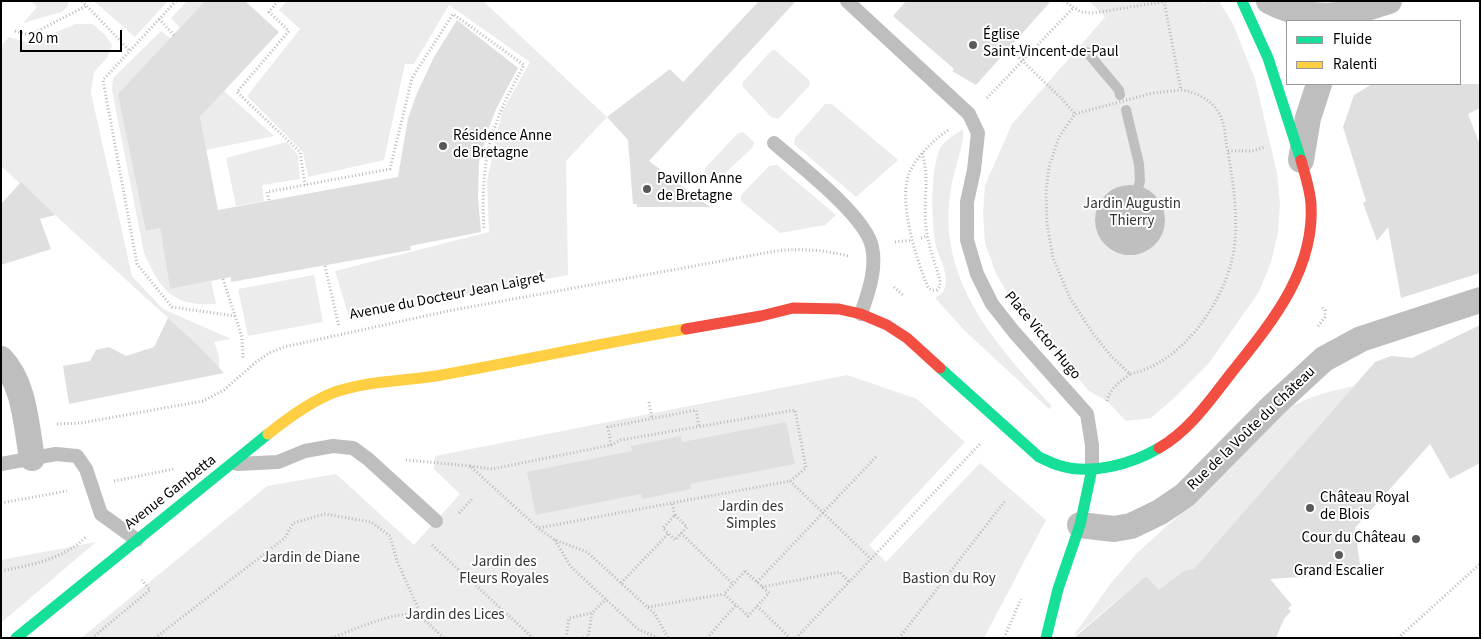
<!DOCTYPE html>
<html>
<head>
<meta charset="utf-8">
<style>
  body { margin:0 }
  #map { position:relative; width:1481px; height:639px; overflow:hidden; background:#fff; font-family:"Source Sans 3",sans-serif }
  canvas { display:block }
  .frame { position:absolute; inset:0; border:2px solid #000; pointer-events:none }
  .legend { position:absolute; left:1286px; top:20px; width:175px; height:65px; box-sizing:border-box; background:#fff; border:1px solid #999; margin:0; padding:6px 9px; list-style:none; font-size:15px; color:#000 }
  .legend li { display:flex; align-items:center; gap:10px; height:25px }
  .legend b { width:25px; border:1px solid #999 }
  .scale { position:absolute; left:20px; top:30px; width:102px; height:22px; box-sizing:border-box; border:2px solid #000; border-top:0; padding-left:6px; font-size:15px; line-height:18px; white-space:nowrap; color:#000; -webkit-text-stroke:4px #fff; paint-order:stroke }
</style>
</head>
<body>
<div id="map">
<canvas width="1481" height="639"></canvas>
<div class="frame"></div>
<ul class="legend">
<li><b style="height:6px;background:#16e098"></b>Fluide</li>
<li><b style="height:6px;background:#ffcf43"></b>Ralenti</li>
</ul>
<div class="scale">20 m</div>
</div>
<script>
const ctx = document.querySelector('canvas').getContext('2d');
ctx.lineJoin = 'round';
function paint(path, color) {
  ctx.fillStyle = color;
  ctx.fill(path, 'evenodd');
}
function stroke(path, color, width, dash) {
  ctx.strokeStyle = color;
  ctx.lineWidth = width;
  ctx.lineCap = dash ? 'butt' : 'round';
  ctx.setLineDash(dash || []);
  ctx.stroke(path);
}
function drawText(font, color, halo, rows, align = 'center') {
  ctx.font = font + ' "Source Sans 3",sans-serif';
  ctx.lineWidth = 4;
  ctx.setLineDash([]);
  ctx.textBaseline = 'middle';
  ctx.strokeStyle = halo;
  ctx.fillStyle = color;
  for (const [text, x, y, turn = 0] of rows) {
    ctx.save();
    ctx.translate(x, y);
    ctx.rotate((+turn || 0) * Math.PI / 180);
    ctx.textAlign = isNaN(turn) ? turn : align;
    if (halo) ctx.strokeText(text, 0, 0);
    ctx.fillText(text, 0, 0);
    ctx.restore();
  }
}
const green = new Path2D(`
  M31,1H68V6L62,12L23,23L37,7Z
  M94,1H168L135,37Z
  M187,1H205L180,28L171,18Z
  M287,1H483L607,117L566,161L568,275L349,317L335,271L489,232L487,181L502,112L530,62L449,5L414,64H405L384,160L308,177L303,152L247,96L300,29L279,10Z
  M1089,1H1201L1203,3L1219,1L1233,24L1255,79L1277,173L1280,203L1278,233L1271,262L1259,292L1209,363L1173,399L1151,418L1126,421L1107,401L1089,391L1012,302L995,271L985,243L983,213L985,185L1012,124L1105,17Z
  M76,24H93L107,37L112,46L107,58L94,72L91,93L132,276L163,309L231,339L214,342C218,351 220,358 219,368L199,346L1,166V46L9,37L29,43Z
  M161,31L170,38L146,231L160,228L170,289L211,281L216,304C209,304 200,305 192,303C164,298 155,277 144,253L112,90L113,78Z
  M775,50L809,80L810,85L778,119L771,117L743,87V82L771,51Z
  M224,91L274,136L206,150L200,117Z
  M825,104H832L898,160L856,197L794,144L795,138Z
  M963,129C964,141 960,151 957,163C953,176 950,191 949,204C942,287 1000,349 1052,406L1049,409L965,331L935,298C940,295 944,293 945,287C949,274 939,258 936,246C931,224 930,169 940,149C944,140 955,135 963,129Z
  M743,132L754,142L753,147L718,180L713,181L705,173V168L737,134Z
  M287,142L298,155L300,179L262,185L264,201L236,206L226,158Z
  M777,165L836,215L825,225L780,233L741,201V195L769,166Z
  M314,275L323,322L248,336L238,289Z
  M847,375L917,399L965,442L869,545L886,562L980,463L1046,520L984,638H81L267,486L336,474L414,545L460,494L434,469L435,456Z
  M1354,386L1194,570L1184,571L1171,603L1146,576L1072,638L1111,583L1137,553L1215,482L1286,411C1306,396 1329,392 1354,386Z
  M96,542L1,623V560Z`);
const water = new Path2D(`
  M1095 220a35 35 0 1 1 70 0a35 35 0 1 1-70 0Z`);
const stream = new Path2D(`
  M1087,52L1119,90L1120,95
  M1126,110L1139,164L1140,181L1135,198`);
const building = new Path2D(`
  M205,1H245L279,32L200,117L218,210L398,177L408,118L417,93L434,57L457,20L518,68L496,109L488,130L479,162L478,197L481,232L410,246L411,250L231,282V277L170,289L160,228L146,231L118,94Z
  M759,1H796L649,161L710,207H637V204H633L628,140L607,117L670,69L683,82Z
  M906,1H1051L976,85L952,71L954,69L893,16Z
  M1372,84H1480V108L1468,114L1480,145V273L1401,298L1388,227L1377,241L1363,203L1366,201L1343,127L1354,95Z
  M21,182L55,215L40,219L51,249L1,265V204Z
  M168,318L199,346L224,373L69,404L63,366L90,361L96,350L109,347L126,356L154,347Z
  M1480,325V463L1450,479L1430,444L1355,528L1360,565L1349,574L1270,579L1292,605L1288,608L1291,611L1284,619L1276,638H1074L1146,576L1159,590L1184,571L1194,569L1375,362L1391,356L1412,358Z
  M786,422L795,464L690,484L691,489L642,499L641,494L536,515L527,472L632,451L631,446L681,436L682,442Z`);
const path = new Path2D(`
  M82,1L130,51
  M176,1L103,80L137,264L172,307L235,316
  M278,1L269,12L289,31L237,92L300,152L305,185
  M1064,1L1081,12L1094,13L1167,1
  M1164,1L1181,90
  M159,19L174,35
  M15,31L30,35L86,6
  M1009,48L1062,99L1075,114
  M1181,90C1198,92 1216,102 1222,120C1225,127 1225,135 1226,142C1233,179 1241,228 1231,264C1218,310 1179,364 1130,374L1111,356L1092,332L1070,298L1053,258L1047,224L1046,192L1049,167L1059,137L1075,114L1153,93Z
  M987,98L1073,8
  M1228,151H1252L1265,147
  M922,153C930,176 923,202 926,227C928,245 935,263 940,280V286L937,290C932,291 929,290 927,285C916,258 897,199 910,171C919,154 934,139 950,129
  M269,200L267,192L390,169L412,78L453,14L524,65C514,84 503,103 496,124C483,157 482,195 484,230
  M921,238L928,236
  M895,242L912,240
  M325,266L339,327
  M223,279L242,337L243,359
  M894,287L904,296
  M1318,326L1325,317V310L1321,306
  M1107,401C1110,388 1120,382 1130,374
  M649,402L652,419
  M57,424L81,423L203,401L224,390L256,362L269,353L284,347L448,311L776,251C801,248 824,250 848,256
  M611,445L608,427L696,410L699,427
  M406,460L470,466L538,528L555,540L587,552L655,614L668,638
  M470,466L492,469L611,445L621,440L795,410L806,468L790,481L538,528
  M114,481L174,469
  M790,481L871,559
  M1,503L67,491
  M672,504L675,515
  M459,513L473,498
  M675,515L687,527L675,540L663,528Z
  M681,533L733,584
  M555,540L571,567L638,629L658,638
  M432,545L533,638
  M1,571C32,565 64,559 87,536
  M745,571L769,593L748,616L724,594Z
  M757,582L876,457
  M621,583L669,533
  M762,587L840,572L849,582
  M757,606L790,638
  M648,607L724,594
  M92,638L150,590L142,580
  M155,638L285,538L293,523L325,514L371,522L390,536L397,561L424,621
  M332,638C350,631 395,611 412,615C425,618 434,629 444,638
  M566,638L569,618L592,613L606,599
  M583,638L588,637L592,613
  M707,638L736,605
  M796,638L980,444
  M899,638L1005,501
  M1004,638L1021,599
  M1398,638L1480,564`);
const lane = new Path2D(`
  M847,1L969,114L978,133L974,170L967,202V240L977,274L992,304L1014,332L1087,414L1092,445V469
  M774,143C799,165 866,216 872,247C877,269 868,293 861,314
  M1,464L56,454L77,456L86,469L101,514L137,540
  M237,464L278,462L305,451L333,446L353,448L368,459L436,521`);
const street = new Path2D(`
  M1269,1C1288,11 1314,18 1337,15C1354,13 1372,6 1389,1
  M1301,160L1308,118L1319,84
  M1,359C25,384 26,425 32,458
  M1080,525L1114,529L1131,526L1160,512L1185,495L1273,406L1324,359L1361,339L1480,300`);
const fast = new Path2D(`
  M1242,1L1268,58L1301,160
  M940,368L1039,457C1046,460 1053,464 1061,466C1092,475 1132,464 1159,448
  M16,638L268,434
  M1046,638L1058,589L1080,525L1092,469`);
const slow = new Path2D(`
  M268,434C288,418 311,401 335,392C367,381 403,381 436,376C520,361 603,343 686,329`);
const jam = new Path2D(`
  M686,329L761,316L793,308L839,309L861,314L887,325L907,338L940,368
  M1159,448C1190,430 1211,399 1232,372C1271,323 1315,271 1311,204C1310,189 1305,175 1301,160`);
const markers = [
  [973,45,5,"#595959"],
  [443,146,5,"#595959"],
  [647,189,5,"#595959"],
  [1310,508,5,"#595959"],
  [1416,539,5,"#595959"],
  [1339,555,5,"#595959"]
];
const poiNames = [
  ["Église",983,36],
  ["Saint-Vincent-de-Paul",983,53],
  ["Résidence Anne",453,137],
  ["de Bretagne",453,154],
  ["Pavillon Anne",657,180],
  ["de Bretagne",657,197],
  ["Château Royal",1320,499],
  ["de Blois",1320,516],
  ["Cour du Château",1406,539,"right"],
  ["Grand Escalier",1339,572,"center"]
];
const parkNames = [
  ["Jardin Augustin",1132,205],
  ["Thierry",1132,222],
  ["Jardin des",751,508],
  ["Simples",751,525],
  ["Jardin de Diane",311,559],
  ["Jardin des",504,563],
  ["Fleurs Royales",504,580],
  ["Bastion du Roy",949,580],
  ["Jardin des Lices",455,616]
];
const streetNames = [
  ["Avenue du Docteur Jean Laigret",447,297,-11],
  ["Place Victor Hugo",1042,336,50],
  ["Rue de la Voûte du Château",1252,429,-44],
  ["Avenue Gambetta",171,493,-38]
];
paint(green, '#ececec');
paint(water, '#bfbfbf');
stroke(stream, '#bfbfbf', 10);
paint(building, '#dfdfdf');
stroke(path, '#b9b9b9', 3, [1, 2.5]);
stroke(lane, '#bebebe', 14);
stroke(street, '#bebebe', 26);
stroke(fast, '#16e098', 11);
stroke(slow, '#ffcf43', 11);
stroke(jam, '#f24e42', 11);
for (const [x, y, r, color] of markers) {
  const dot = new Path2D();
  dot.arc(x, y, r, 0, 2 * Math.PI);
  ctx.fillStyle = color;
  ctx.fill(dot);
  stroke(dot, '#fff', 2);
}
drawText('15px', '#000', '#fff', poiNames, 'left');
drawText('15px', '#333', '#fff', parkNames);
drawText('15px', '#000', '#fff', streetNames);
</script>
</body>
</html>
